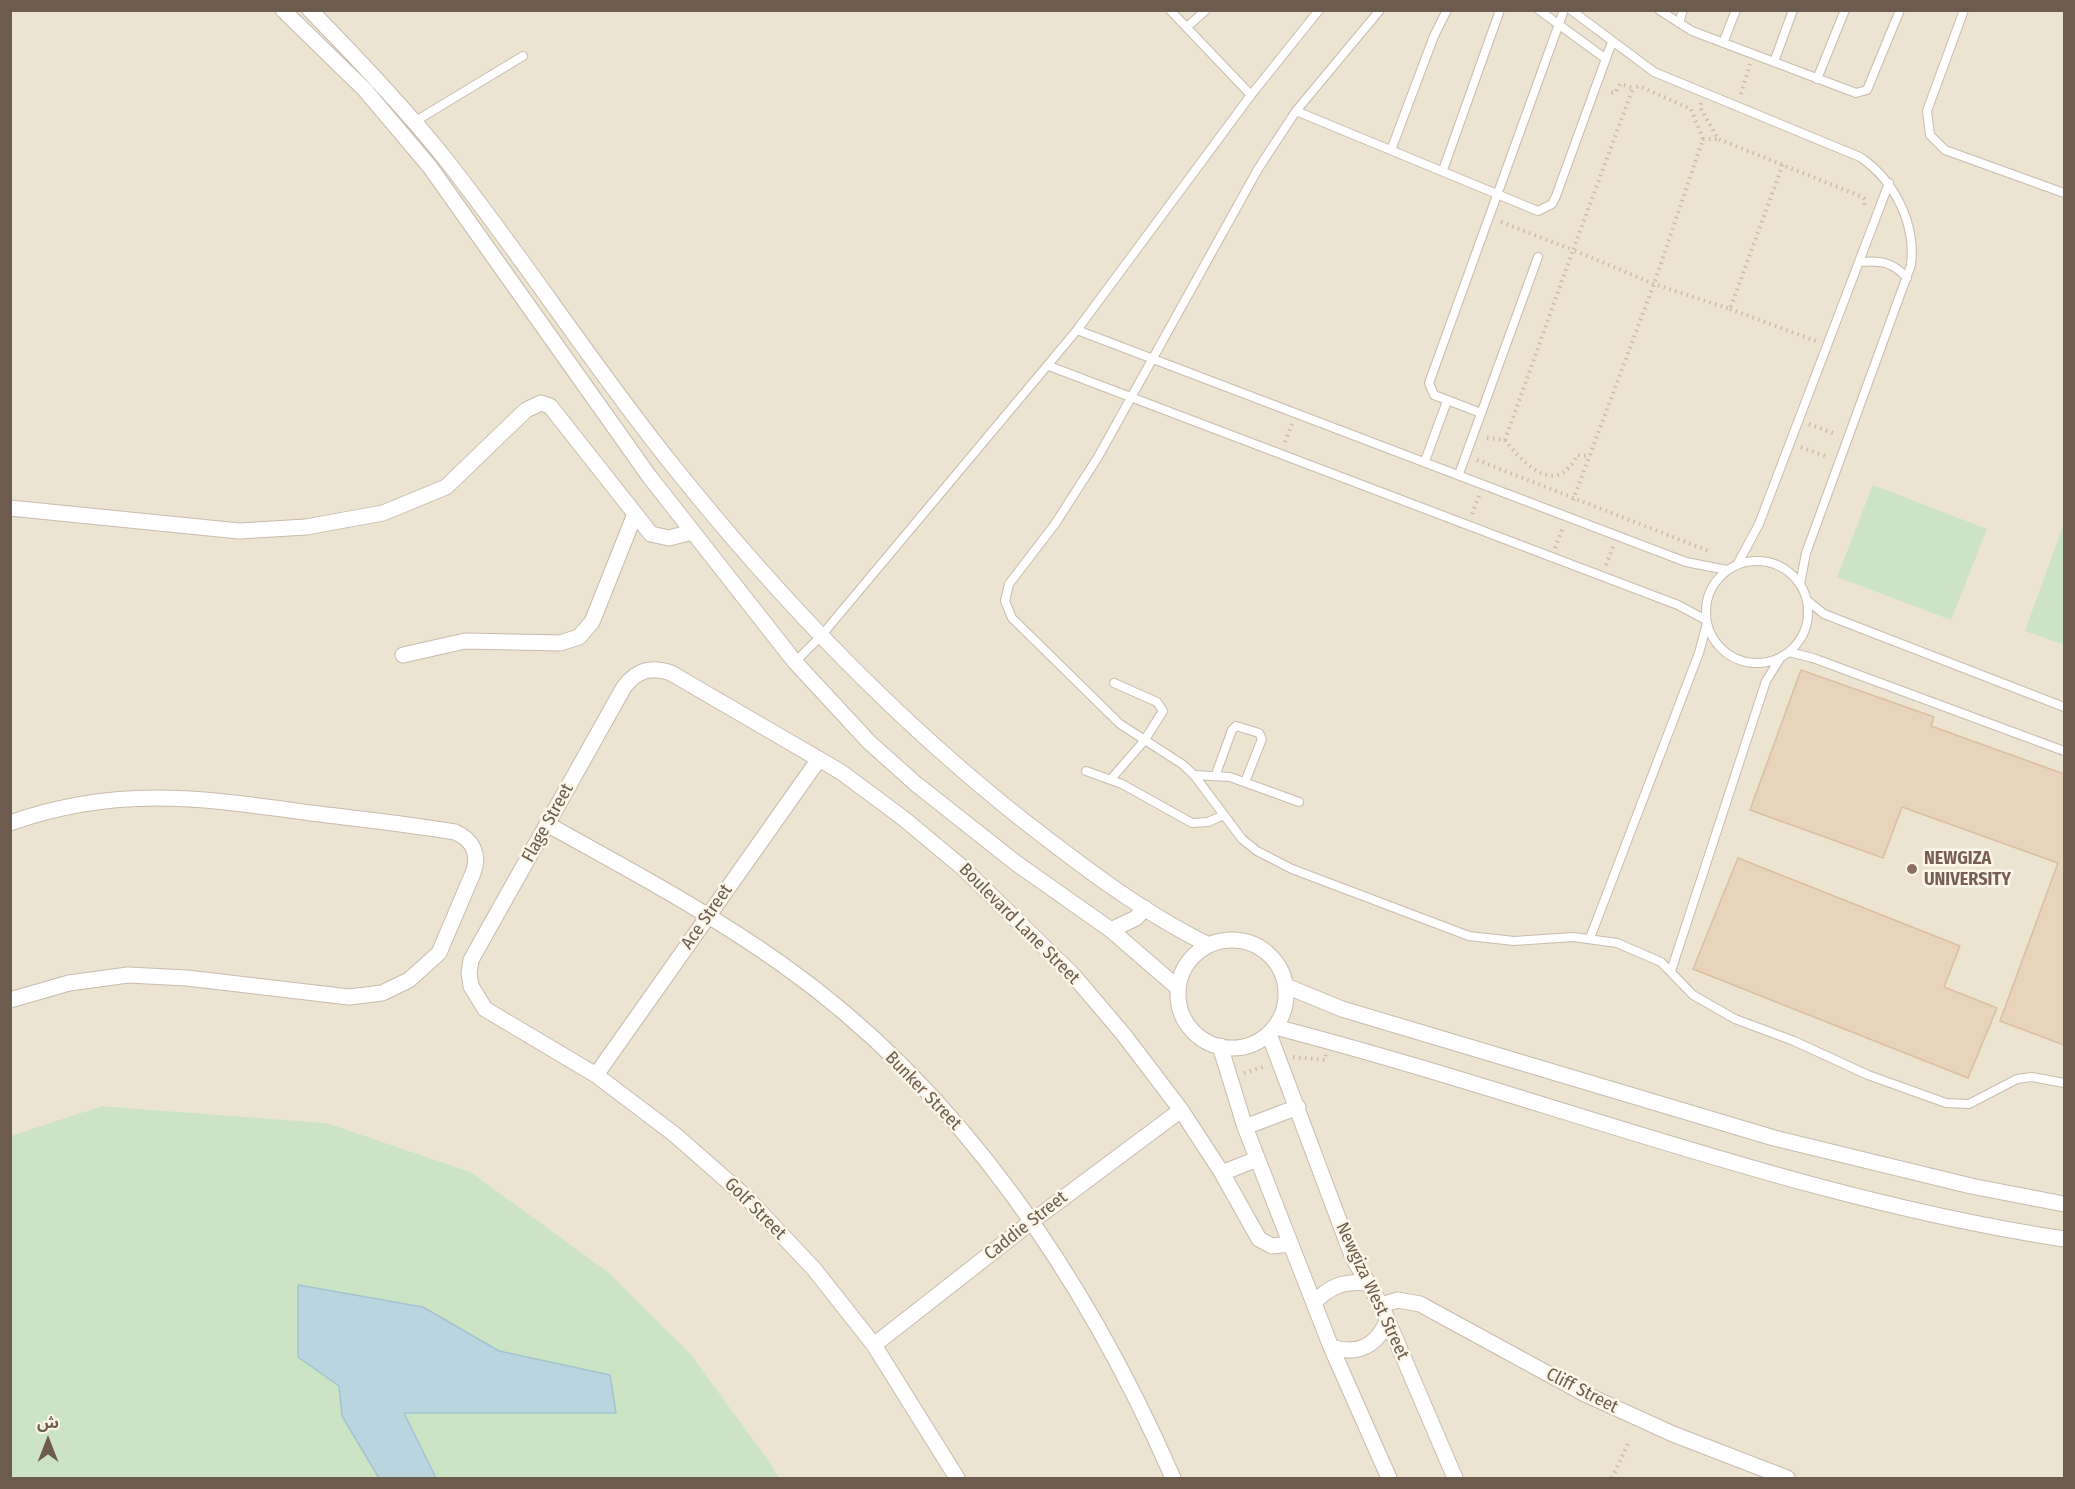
<!DOCTYPE html>
<html>
<head>
<meta charset="utf-8">
<style>
  body { margin:0 }
  #map { position:relative; width:2075px; height:1489px; overflow:hidden; background:#f9f3e3; font-family:"Fira Sans Condensed","Noto Sans Arabic",sans-serif }
  canvas { display:block }
  .frame { position:absolute; inset:0; border:12px solid #6d5c4d; pointer-events:none }
  .north { position:absolute; left:18px; top:1411px; width:60px; height:60px; -webkit-text-stroke:4px #fcf7e8; paint-order:stroke; rotate:0deg; font-size:16px; font-weight:700; line-height:24px; text-align:center; color:#6d5c4d }
  .north::after { content:''; display:block; margin:auto; width:21px; height:27px; background:#6d5c4d; clip-path:polygon(50% 0,100% 100%,50% 72%,0 100%) }
</style>
</head>
<body>
<div id="map">
<canvas width="2075" height="1489"></canvas>
<div class="frame"></div>
<div class="north">ش</div>
</div>
<script>
const ctx = document.querySelector('canvas').getContext('2d');
ctx.lineJoin = 'round';
function paint(path, color) {
  ctx.fillStyle = color;
  ctx.fill(path, 'evenodd');
}
function stroke(path, color, width, dash) {
  ctx.strokeStyle = color;
  ctx.lineWidth = width;
  ctx.lineCap = dash ? 'butt' : 'round';
  ctx.setLineDash(dash || []);
  ctx.stroke(path);
}
function drawText(font, color, halo, rows, align = 'center') {
  ctx.font = font + ' "Fira Sans Condensed",sans-serif';
  ctx.lineWidth = 5;
  ctx.setLineDash([]);
  ctx.textBaseline = 'middle';
  ctx.strokeStyle = halo;
  ctx.fillStyle = color;
  for (const [text, x, y, turn = 0] of rows) {
    ctx.save();
    ctx.translate(x, y);
    ctx.rotate((+turn || 0) * Math.PI / 180);
    ctx.textAlign = isNaN(turn) ? turn : align;
    if (halo) ctx.strokeText(text, 0, 0);
    ctx.fillText(text, 0, 0);
    ctx.restore();
  }
}
const residential = new Path2D(`
  M10,11H2064V1478H779L769,1461L689,1352L608,1272L471,1172L327,1123L102,1106L11,1136Z`);
const green = new Path2D(`
  M1873,485L1987,529L1951,620L1837,577Z
  M2064,523V645L2025,631Z
  M102,1106L327,1123L471,1172L608,1272L689,1352L769,1461L779,1478H11L10,1136Z`);
const water = new Path2D(`
  M298,1285L423,1307L499,1351L610,1375L616,1413H404L436,1478H379L342,1416L339,1386L298,1357Z`);
const building = new Path2D(`
  M1801,670L1934,717L1931,726L2064,774V1045L2000,1021L2058,863L1902,807L1883,858L1750,810Z
  M1738,858L1960,946L1944,987L1997,1008L1968,1078L1693,969Z`);
const path = new Path2D(`
  M1741,94L1750,64
  M1701,103L1700,107L1718,139L1860,196L1865,199L1864,208
  M1703,139H1718
  M1501,222L1573,250L1633,88L1620,84L1615,93L1608,92
  M1730,309L1816,341
  M1809,424L1836,434
  M1487,438L1505,440L1573,250L1654,284L1730,309L1783,164
  M1505,440C1523,464 1557,498 1577,455L1590,456
  M1285,442L1292,424
  M1801,447L1828,457
  M1477,460L1711,552
  M1573,500L1654,284L1703,139L1691,109L1639,86L1633,88
  M1472,514L1479,496
  M1555,548L1563,527
  M1606,565L1613,547
  M1293,1057L1325,1060L1326,1055
  M1244,1073L1266,1066
  M1612,1478L1628,1444`);
const service = new Path2D(`
  M1170,10L1251,95
  M1380,10L1296,111L1258,169L1098,457L1055,524L1009,584L1005,601L1012,618L1120,724L1182,764L1194,775L1242,839L1257,851L1292,869L1469,936L1514,941L1573,937L1617,943L1661,962L1693,995L1735,1019L1794,1041L1868,1075L1946,1103L1969,1104L2017,1079L2032,1077L2064,1083
  M1539,10L1606,59
  M1571,10L1654,72L1860,157C1894,180 1916,223 1911,265L1806,553L1800,584
  M1659,10L1692,31L1856,93L1867,90L1900,10
  M1964,10L1927,111L1930,135L1945,150L2064,193
  M1679,23L1683,10
  M1187,27L1206,10
  M1723,43L1736,10
  M1774,62L1793,10
  M1817,79L1845,10
  M1296,111L1538,211L1552,204L1556,196L1612,42
  M414,122L523,56
  M1391,150L1434,36L1447,10
  M1443,170L1500,10
  M1860,262C1880,260 1893,262 1907,278
  M1077,330L1686,562L1727,570
  M1049,366L1678,605L1706,620
  M1481,413L1434,395L1429,383L1564,10
  M1425,461L1447,401
  M1459,474L1538,257
  M1706 612a51 51 0 1 1 102 0a51 51 0 1 1-102 0Z
  M1737,565L1759,524L1889,183
  M1808,601L1824,614L2064,707
  M1789,652L1813,658L2064,751
  M795,662L821,636L1077,330L1251,95L1319,10
  M1086,771L1122,784L1192,823L1208,822L1224,815
  M1216,774L1232,730L1236,726L1259,733L1262,739L1245,782
  M1194,775L1230,777L1299,802
  M1111,779L1144,741L1163,711L1157,702L1114,683
  M1590,938L1699,653L1707,623
  M1671,971L1766,681L1781,657`);
const minor = new Path2D(`
  M283,10L365,90L430,167L649,476L795,662L869,742L916,784L1016,863L1111,930L1178,988
  M310,10C356,57 402,105 443,156C522,256 591,363 670,462C775,594 891,716 1024,821C1082,866 1143,913 1209,945
  M10,508L239,531L306,527L383,513L446,487L526,410L541,403L550,406L651,534L669,538L692,532
  M403,655L465,641L560,643L579,637L592,622L635,514
  M10,823C118,785 202,798 311,813C359,819 408,824 455,832C473,840 480,855 473,873L439,953L409,980L382,993L349,997L187,978L128,975L69,983L10,1000
  M547,824C627,869 709,912 783,965C961,1091 1087,1281 1173,1478
  M1111,930L1136,918L1145,908
  M1178 994a54 54 0 1 1 108 0a54 54 0 1 1-108 0Z
  M1286,986L1342,1009L1774,1138L1971,1186L2064,1204
  M1275,1027C1539,1095 1794,1198 2064,1239
  M1269,1034L1353,1258L1381,1305L1455,1478
  M1220,1046L1245,1127L1331,1347L1389,1478
  M596,1075L819,759
  M1245,1127L1298,1107
  M1222,1173L1257,1159
  M1314,1303C1329,1286 1344,1281 1367,1283
  M1381,1305L1398,1300L1420,1304L1585,1394L1673,1434L1787,1478
  M874,1345L1031,1222L1181,1110
  M1331,1347C1357,1355 1376,1347 1387,1321
  M957,1478L874,1345L814,1269L747,1198L674,1134L596,1075L485,1009L471,986L469,973L471,960L624,687C637,670 651,666 671,673L841,772L903,818L963,868L1074,976L1124,1035L1181,1110L1222,1173L1259,1239L1272,1246L1290,1244`);
const markers = [
  [1912,869,6,"#8d6e63"]
];
const streetNames = [
  ["Flage Street",548,823,-61],
  ["Ace Street",707,917,-55],
  ["Boulevard Lane Street",1019,924,45],
  ["Bunker Street",923,1091,46],
  ["Golf Street",755,1209,45],
  ["Caddie Street",1026,1226,-38],
  ["Newgiza West Street",1372,1291,65],
  ["Cliff Street",1582,1391,27]
];
const educationNames = [
  ["NEWGIZA",1924,859],
  ["UNIVERSITY",1924,880]
];
paint(residential, '#ece3d1');
paint(green, '#cde4c4');
paint(water, '#bad5df');
stroke(water, '#a2c3d0', 1.5);
paint(building, '#e8d4bc');
stroke(building, '#dbbea1', 1.5);
stroke(service, '#c8bbac', 10);
stroke(minor, '#c8bbac', 17);
stroke(path, '#cfb9a2', 4, [1.5, 4.5]);
stroke(service, '#fff', 8);
stroke(minor, '#fff', 15);
for (const [x, y, r, color] of markers) {
  const dot = new Path2D();
  dot.arc(x, y, r, 0, 2 * Math.PI);
  ctx.fillStyle = color;
  ctx.fill(dot);
  stroke(dot, '#fcf7e8', 2);
}
drawText('18px', '#6d5c4d', '#fcf7e8', streetNames);
drawText('bold 18px', '#785e54', '#fcf7e8', educationNames, 'left');
</script>
</body>
</html>
